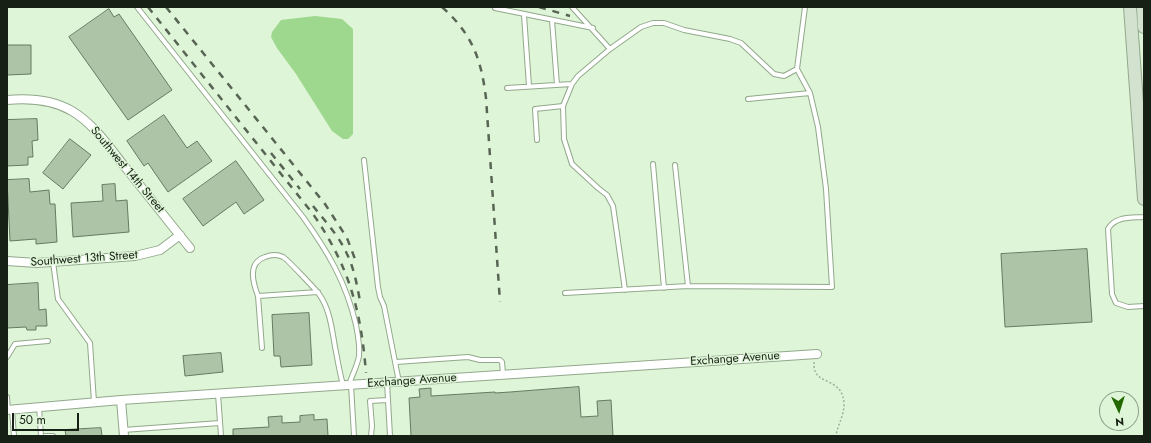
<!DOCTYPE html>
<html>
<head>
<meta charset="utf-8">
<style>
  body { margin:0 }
  #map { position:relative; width:1151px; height:443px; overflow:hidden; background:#def5d7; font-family:Jost,sans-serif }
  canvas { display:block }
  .frame { position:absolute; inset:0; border:8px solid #172015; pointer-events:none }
  .north { position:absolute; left:1099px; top:391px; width:40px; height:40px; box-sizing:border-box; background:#def5d7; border:1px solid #8ea089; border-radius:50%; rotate:176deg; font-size:11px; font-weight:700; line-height:16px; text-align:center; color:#172015 }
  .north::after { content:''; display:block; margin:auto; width:14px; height:18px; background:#226700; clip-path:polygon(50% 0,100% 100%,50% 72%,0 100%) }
  .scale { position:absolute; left:12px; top:413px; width:67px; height:18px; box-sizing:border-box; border:2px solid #172015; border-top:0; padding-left:5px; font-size:12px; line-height:14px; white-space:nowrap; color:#172015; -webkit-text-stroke:3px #def5d7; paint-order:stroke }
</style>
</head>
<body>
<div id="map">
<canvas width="1151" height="443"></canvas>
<div class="frame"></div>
<div class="north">N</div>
<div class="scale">50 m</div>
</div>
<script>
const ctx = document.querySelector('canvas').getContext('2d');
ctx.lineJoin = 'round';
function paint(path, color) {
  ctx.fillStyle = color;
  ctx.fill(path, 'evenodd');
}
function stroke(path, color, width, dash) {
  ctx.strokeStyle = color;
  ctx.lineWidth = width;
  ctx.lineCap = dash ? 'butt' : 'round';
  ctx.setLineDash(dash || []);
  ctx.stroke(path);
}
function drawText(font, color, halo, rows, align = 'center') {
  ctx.font = font + ' Jost,sans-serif';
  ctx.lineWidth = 3;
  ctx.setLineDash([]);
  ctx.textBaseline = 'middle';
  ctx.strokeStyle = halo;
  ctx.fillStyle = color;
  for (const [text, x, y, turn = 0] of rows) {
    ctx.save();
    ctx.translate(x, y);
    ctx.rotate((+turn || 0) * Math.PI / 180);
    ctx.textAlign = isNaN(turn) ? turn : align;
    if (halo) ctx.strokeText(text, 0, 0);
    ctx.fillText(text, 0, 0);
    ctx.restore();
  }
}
const water = new Path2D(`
  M315,16L342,19L353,29V134L348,139H343L332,131L296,74L277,48L271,37L272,32L281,20Z`);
const building = new Path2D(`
  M109,9L114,17L119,14L172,90L128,120L69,37Z
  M7,45H31V74L7,75Z
  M164,115L187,148L197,141L212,161L168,192L148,163L144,166L127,141Z
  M37,119L38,140L32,141L33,157H28V165L7,166V120Z
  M70,139L91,155L63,189L43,173Z
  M236,161L264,200L244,214L236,202L203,226L183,199Z
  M29,179L30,192L49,190L50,204H55L57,242L36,244V239L10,241L7,180Z
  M115,184L116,201L127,200L129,232L73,237L71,203L103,201L102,185Z
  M1087,249L1092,322L1005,327L1001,254Z
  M38,283L39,310L46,309L47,326H36V330H27L26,327L7,328V285Z
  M309,313L312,365L281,367L280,356H274L272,315Z
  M221,353L223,372L185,376L183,356Z
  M579,387L581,417L598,416L597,401L611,400L613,436H411L409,398L420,397L419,389L431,388V396L495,392V393L510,392Z
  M314,415V420L327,419L328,436H233V429L269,427L268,417L282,416V423L300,422V416Z
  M101,428L102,436H66L65,430Z`);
const path = new Path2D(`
  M814,362C814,365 814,369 815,371C819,384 844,379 844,405C844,416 837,426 836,436`);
const service = new Path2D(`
  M137,7L303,217C328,252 346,282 356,325C358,335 360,346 359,356C358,364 352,375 349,385
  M572,7L610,49
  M495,8L593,28
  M524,15L529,86
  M552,20L557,85
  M507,88L572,84
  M748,99L810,93
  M537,140L535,109L563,106
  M364,160L378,287L380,297L384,306L399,382
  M653,164L664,288
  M675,165L688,286
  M1144,217C1131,218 1115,216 1108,229L1112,294L1116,303L1128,307L1144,306
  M53,262L58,299L90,343L94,402
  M625,290L613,206L607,195L598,188L572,164L564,139L563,106L572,84L578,76L610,49L641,27L653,23H664L684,30L730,39L741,43L774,74L784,76L797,69
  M318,292L258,296C253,283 247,263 265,257C270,255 277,254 283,257C286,258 316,290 319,294C331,311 332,332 336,352C338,363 340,374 343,385
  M565,293L688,286L832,287L826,189L818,127L810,93L797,69L805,7
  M258,296L262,348
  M7,357L15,344L48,341
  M396,362L468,357L480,360H500L502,362L503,374
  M387,382L390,436
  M351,385L354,436
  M218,394L221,436
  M7,397L8,410
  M39,407L41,436
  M12,410L14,436
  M123,430L220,423
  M45,436H53
  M371,436L372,426L370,401L388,400`);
const minor = new Path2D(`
  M7,100C29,98 53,100 72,111C94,124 110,148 125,167C147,194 168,221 190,248
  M7,261L37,263L135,256L160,250L180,235
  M121,400L124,436
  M7,410L121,400L817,354`);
const secondary = new Path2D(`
  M1130,7L1144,199
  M1143,7L1144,27`);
const rail = new Path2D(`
  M148,7L313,214C349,266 361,310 366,373
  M166,7L325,204L347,238L355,259
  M442,7C472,34 481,58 486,98L500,302
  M539,7L570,16
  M271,153L300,189
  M313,206C325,221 339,236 347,254C354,268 357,285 360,301`);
const streetNames = [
  ["Southwest 14th Street",127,170,50],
  ["Southwest 13th Street",84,259,-4],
  ["Exchange Avenue",735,359,-4],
  ["Exchange Avenue",412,381,-4]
];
paint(water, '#9ed78e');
paint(building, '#adc4a6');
stroke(building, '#657a5f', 1);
stroke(service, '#92a88c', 6);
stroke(minor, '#92a88c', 10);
stroke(secondary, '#92a88c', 14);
stroke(path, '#9fb19a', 1.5, [2, 2]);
stroke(service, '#fff', 4);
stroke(minor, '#fff', 8);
stroke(secondary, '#d3e2ce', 12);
stroke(rail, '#586554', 2.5, [7, 7]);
drawText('12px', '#172015', '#def5d7', streetNames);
</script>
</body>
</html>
